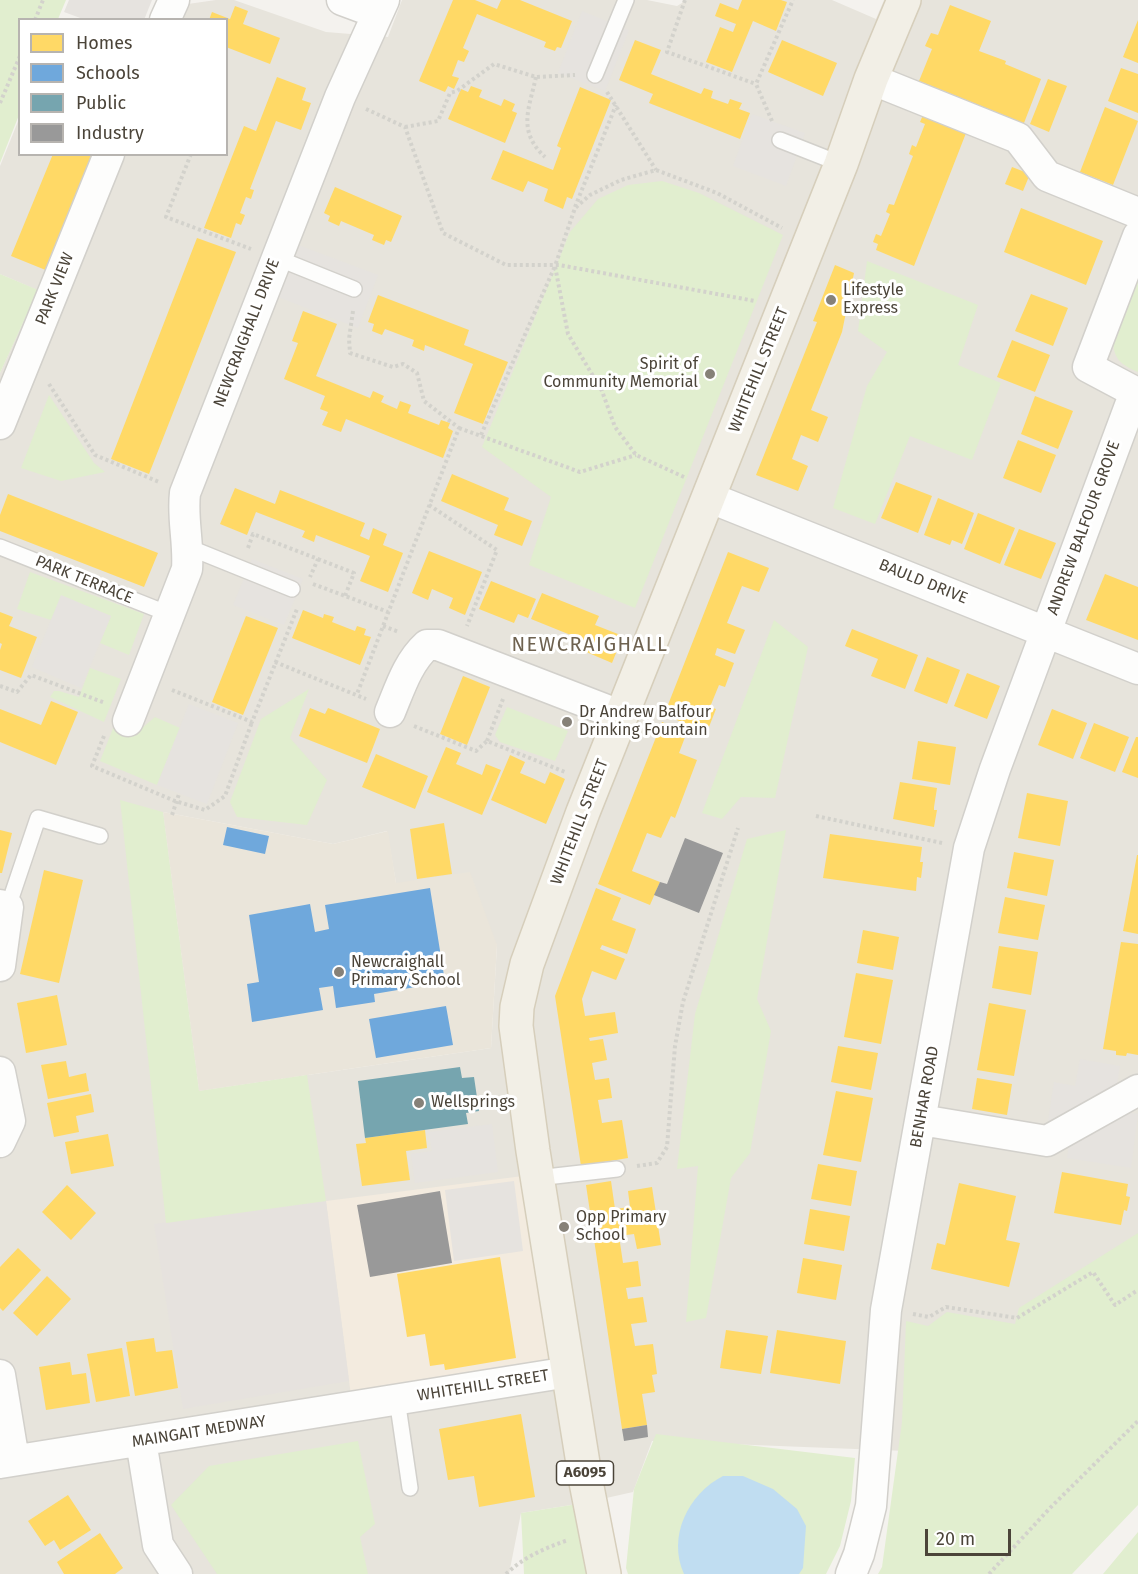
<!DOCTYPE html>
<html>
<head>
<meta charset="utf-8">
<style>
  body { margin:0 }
  #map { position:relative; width:1138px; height:1574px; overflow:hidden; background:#f4f2ee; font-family:"Fira Sans",sans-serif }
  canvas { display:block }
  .legend { position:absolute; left:18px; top:18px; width:210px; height:138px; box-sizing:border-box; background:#fff; border:2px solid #b7b4b0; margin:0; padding:8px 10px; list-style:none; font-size:18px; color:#4b4439 }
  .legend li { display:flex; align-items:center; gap:12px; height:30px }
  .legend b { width:30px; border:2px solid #b7b4b0 }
  .scale { position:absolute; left:925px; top:1529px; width:86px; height:27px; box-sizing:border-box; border:3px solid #4b4439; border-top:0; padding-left:8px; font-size:18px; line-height:21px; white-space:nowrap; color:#4b4439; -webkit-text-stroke:4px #fff; paint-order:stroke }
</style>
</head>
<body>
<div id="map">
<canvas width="1138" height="1574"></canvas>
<ul class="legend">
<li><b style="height:16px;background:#ffd966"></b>Homes</li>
<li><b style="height:16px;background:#6fa8dc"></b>Schools</li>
<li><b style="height:16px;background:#76a5af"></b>Public</li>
<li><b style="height:16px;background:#999"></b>Industry</li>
</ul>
<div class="scale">20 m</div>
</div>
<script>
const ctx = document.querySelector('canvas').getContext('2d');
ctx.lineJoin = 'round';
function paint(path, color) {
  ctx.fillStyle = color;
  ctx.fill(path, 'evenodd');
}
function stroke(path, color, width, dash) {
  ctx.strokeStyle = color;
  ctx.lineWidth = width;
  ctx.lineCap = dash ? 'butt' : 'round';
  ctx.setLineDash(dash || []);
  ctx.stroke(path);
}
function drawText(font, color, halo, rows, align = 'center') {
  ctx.font = font + ' "Fira Sans",sans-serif';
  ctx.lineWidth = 6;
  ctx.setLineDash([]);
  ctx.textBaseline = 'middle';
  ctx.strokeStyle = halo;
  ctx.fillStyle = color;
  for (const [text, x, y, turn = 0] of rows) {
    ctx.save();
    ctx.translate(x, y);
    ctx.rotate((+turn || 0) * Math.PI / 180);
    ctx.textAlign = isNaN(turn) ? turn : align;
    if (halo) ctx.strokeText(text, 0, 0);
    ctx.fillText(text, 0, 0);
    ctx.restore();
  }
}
const residential = new Path2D(`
  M216,0H234L326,32L388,37L402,0H647L677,6L687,0H832L876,19L884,0H1138V1303L906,1451L652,1441L633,1492L584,1503L521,1513L509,1574H0V373L37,290L0,274V166L19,119L20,154H226V20L166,19L188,4ZM163,812L333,844L387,831L396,883L497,945L491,1048L199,1091Z`);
const commercial = new Path2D(`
  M523,1176L553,1363L351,1396L326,1201Z`);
const industrial = new Path2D(`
  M326,1201L349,1381L183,1409L154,1224Z`);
const education = new Path2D(`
  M163,812L333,844L388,831L396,883L470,872L497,945L491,1048L199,1091Z`);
const green = new Path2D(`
  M0,0H66L58,19L20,20L19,115L0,163Z
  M662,181L699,193L783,235L635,608L529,565L551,497L482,447L570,232L598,199L628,185Z
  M867,261L978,305L958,365L1001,383L972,460L910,436L875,524L833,508L867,386L887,352L858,331Z
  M0,274L38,290L0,373Z
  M1138,280V372C1122,365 1114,360 1113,342Z
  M49,395L94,463L105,472L61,481L21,468Z
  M30,572L144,614L129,655L100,643L111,616L62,596L51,620L17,609Z
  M774,620L808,647L775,798L741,797L722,819L702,813Z
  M90,668L121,679L104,722L50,697L54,691H59L79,697Z
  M309,689L290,738L327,780L307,825L237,817L230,802L261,719Z
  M507,707L568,731L555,761L500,742L495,735Z
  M155,717L180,728L157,785L100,761L114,726L135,734Z
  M120,800L163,812L199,1091L307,1075L326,1201L166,1223Z
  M786,830L757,999L771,1031L750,1153L731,1178L706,1318L686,1322L698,1166L677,1169L695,1014L747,839Z
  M1138,1233V1505L1072,1574H878L882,1567L902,1422L906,1321L928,1326L947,1312L1015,1324L1019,1308Z
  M656,1434L855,1458L851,1501L840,1546L826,1574H628L626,1568L634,1489Z
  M358,1441L375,1524L360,1537L368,1574H217L171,1505L209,1466Z
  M584,1503L596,1574H524L521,1513Z
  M1138,1532V1574H1103Z`);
const parking = new Path2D(`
  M69,0H152L144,20L83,19L64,12Z
  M582,11L629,30L605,91L558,73Z
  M752,114L805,133L786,186L733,166Z
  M298,245L378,275L358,328L278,297Z
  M252,559L303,579L284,625L233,605Z
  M61,595L111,616L81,688L32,667Z
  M189,704L238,723L207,804L157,785Z
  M1080,1059L1120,1066L1113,1110L1138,1114L1131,1168L1067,1158L1072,1125L1048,1121L1054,1082L1075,1086Z
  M492,1124L498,1172L415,1183L411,1154L432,1151L429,1132Z
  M514,1181L523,1251L454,1261L445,1190Z`);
const water = new Path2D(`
  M723,1476H743L773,1489L797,1509L806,1526L803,1568L799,1574H684C667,1537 688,1494 723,1476Z`);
const homes = new Path2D(`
  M453,0H475L497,9L501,0H520L572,21L561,48L557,47L555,51L544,47L546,42L477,14L463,48L469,51L464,62L458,60L452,76L459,78L454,89L448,86L445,92L419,81Z
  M742,0H781L787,2L776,31L753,21L732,72L706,62L720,27L733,32L736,24L715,16L720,3L738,10Z
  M950,5L991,21L979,51L1006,61L1005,64L1041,79L1024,123L1013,121V119L919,81L932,49L925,46L931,33L938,35Z
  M235,6L248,11L243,24L280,38L270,64L226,47V20H209L212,12L230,19Z
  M1138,20V63L1123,57Z
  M635,40L661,50L651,74L701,94L704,88L713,91L711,98L728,104L730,99L742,103L739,109L750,113L740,139L649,103L653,94L619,80Z
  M782,40L837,63L823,96L768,72Z
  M1121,68L1138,74V113L1108,101Z
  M277,77L306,88L302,100L311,103L301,130L276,121L250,189L254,190L251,199L246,197L240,213L245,215L241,225L236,223L231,238L204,228L244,126L256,131Z
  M1048,79L1067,86L1049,132L1030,124Z
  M471,86L482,90L479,97L501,106L504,99L515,104L512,111L517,113L505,143L448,119L461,89L468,92Z
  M580,87L611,100L572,199L567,197L563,209L544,201L548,189L528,181L523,192L491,179L503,150L553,170L561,148L557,146Z
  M1105,107L1138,121L1113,185L1080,172Z
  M923,115L968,128L914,266L876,250L878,244L873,242L876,234L881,236L890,214L886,212L889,204L894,205L913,156L909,154L912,145L916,147L925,124L920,122Z
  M53,154H96L48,271L11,256Z
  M1012,167L1030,174L1023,191L1005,184Z
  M335,187L402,216L391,242L386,240L384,245L372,240L374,235L341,221L339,226L328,221L330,216L324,213Z
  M1021,208L1103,241L1086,285L1004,252Z
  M197,238L236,252L149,474L111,459Z
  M835,265L854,273L842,332L811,410L828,417L818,442L801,435L792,459L808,466L798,491L756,475L817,322L813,321Z
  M1031,294L1068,308L1053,346L1015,331Z
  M378,295L469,330L464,345L508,362L483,424L454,413L473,364L425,345L424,351L412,346L414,340L385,329L382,335L372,331L374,324L368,322Z
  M303,311L337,324L316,376L370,398L373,391L384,396L381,402L397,409L400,401L411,405L408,413L439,425L441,420L450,423L448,428L453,431L443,458L346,419L341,432L322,425L328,412L320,409L325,396L284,379L298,343L292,341Z
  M1012,340L1050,355L1035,392L997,377Z
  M1035,396L1073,411L1058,449L1021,434Z
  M1018,440L1056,455L1041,493L1003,478Z
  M452,474L509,498L504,510L532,521L522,546L494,535L498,525L441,501Z
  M896,482L932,496L918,533L881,518Z
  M235,488L275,504L280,490L365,523L360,536L369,540L373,528L387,534L383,545L403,553L388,592L360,581L370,556L316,535L314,542L302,537L305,531L256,512L247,535L220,524Z
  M8,494L158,553L144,587L0,531V515Z
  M938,498L974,513L962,544L952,540L950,545L924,535Z
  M978,513L1015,528L1000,564L964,549Z
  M1019,529L1056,543L1041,579L1004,565Z
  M429,551L482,572L465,615L449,608L453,598L432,589L428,600L412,593Z
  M728,552L769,568L759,592L742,586L727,623L745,630L735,654L717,648L715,655L734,663L725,687L719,685L710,707L716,709L707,732L664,715Z
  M1105,574L1138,587V640L1086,620Z
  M491,581L536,599L528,618L518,614L514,623L479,609Z
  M542,593L599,616L595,625L623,636L612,663L584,651L588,642L531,619Z
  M303,610L323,618L324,614L334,617L332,622L355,631L357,626L366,629L364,635L371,637L360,665L292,638Z
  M0,612L13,617L9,626L37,637L21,678L0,670V650L2,644L0,643Z
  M246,616L278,628L243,715L212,702Z
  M852,629L918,655L905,689L871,676L878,659L845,646Z
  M927,657L960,670L947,704L914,691Z
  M967,673L1000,686L987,719L954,706Z
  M463,676L490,687L467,745L440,734Z
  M51,701L78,712L56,765L0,742V709L41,725Z
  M310,708L325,714L328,708L380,729L367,763L299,736Z
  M1052,709L1087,723L1073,759L1038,745Z
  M662,722L687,732L679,753L697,760L675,818L671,816L661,838L647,833L632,871L660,882L650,905L598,884Z
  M1094,723L1129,737L1115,772L1080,758Z
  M1136,737H1138V778L1122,772Z
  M918,741L956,747L950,785L912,779Z
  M446,747L461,753L456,764L482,775L486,764L501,770L482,815L427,792Z
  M376,754L428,776L415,809L362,787Z
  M510,755L525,762L520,773L532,778L545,784L550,772L565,779L546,824L491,800Z
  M900,782L937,788L934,807V810H937L934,827L893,819Z
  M1027,793L1068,801L1060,846L1018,838Z
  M444,823L452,874L417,879L410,829Z
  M0,830L12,833L2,873H0Z
  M830,834L922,847L920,862H923L921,878L917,877L916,891L823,878Z
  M1014,852L1054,860L1047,896L1007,888Z
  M1137,855H1138V934L1123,931Z
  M44,870L83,880L59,983L20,974Z
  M596,888L621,898L612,920L636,929L627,954L602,945L600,949L625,959L616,980L592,971L582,999L585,1016L615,1012L618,1033L589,1038L590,1041L603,1039L607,1060L592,1063L595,1080L609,1078L612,1098L598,1100L602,1123L622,1120L628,1158L581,1166L555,996Z
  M1005,897L1045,905L1038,940L998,933Z
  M863,930L899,937L893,970L857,963Z
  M1121,942L1138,944V1055L1127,1053L1126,1056L1116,1055V1051L1103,1049Z
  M999,946L1038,952L1031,995L992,988Z
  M856,973L893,980L881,1044L844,1037Z
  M57,995L67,1045L26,1053L17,1003Z
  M989,1003L1026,1010L1014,1076L977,1070Z
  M838,1046L878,1053L871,1090L831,1082Z
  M66,1061L69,1077L86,1073L89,1091L48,1099L41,1065Z
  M977,1078L1012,1084L1007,1115L972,1109Z
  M836,1091L873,1098L861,1162L823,1155Z
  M91,1094L94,1112L76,1116L79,1132L54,1137L47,1103Z
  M425,1130L427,1148L406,1151L410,1180L362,1186L356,1144L366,1143L365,1138Z
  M108,1134L114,1166L71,1174L65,1142Z
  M818,1164L857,1171L851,1206L811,1199Z
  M1062,1172L1128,1184L1126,1196L1130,1197L1127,1211L1124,1210L1121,1225L1054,1213Z
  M611,1181L615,1209L630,1207L628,1191L652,1187L661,1245L637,1249L634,1234L619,1236L623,1263L638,1261L641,1286L626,1288L628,1299L643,1297L647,1322L631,1324L635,1346L653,1344L657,1374L652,1375L655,1392L642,1394L647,1425L622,1429L586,1185Z
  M959,1183L1016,1196L1006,1240L1020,1243L1009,1287L931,1269L937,1243L945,1245Z
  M67,1185L96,1213L71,1240L42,1212Z
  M810,1209L850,1216L844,1251L804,1244Z
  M18,1248L41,1270L3,1311L0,1308V1267Z
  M500,1257L516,1358L445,1370L444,1364L430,1366L425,1334L407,1337L397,1274Z
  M803,1258L842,1265L836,1300L797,1293Z
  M47,1276L71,1299L37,1336L13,1313Z
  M726,1330L768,1336L761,1374L720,1368Z
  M777,1330L846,1341L840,1384L770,1373Z
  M154,1338L156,1352L172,1350L178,1388L135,1396L126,1342Z
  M122,1348L130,1396L96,1402L87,1354Z
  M70,1362L72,1375L86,1373L90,1403L46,1410L39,1367Z
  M521,1414L535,1497L479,1507L474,1476L448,1480L439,1429Z
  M68,1495L91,1530L60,1550L54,1540L45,1546L28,1521Z
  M100,1533L123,1568L115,1574H64L57,1562Z`);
const schools = new Path2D(`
  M227,827L269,836L265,854L223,845Z
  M430,888L445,982L374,994L375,1002L336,1008L333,986L319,988L323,1010L252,1022L247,984L259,982L249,915L310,904L315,932L329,929L325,905Z
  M446,1006L453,1045L376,1058L369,1019Z`);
const public = new Path2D(`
  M460,1067L462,1078L474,1077L479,1111L466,1113L468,1124L365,1138L358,1081Z`);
const industry = new Path2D(`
  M685,838L723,853L699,913L654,895L660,882L667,884Z
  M440,1191L452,1263L370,1277L357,1205Z
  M647,1425L648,1437L624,1441L622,1429Z`);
const path = new Path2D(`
  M685,0L667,52L756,84
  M35,20L43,0
  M536,77C529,109 517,131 545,157
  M607,92L656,170
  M0,103L20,56
  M366,109L405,127L443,233L506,265H559L755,301
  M772,121L756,84L793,0
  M405,127L438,121L450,93L457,91L494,64L536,77L575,75
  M191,154L166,217L251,249
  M575,207L616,105
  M353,311L349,339L350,353L393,367L403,364L417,373L424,401L459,428L357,694
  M49,384L95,455L159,482
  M459,428L580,472L636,455
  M481,435L555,266
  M684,477L636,455L615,427L602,391L568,334L555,266L575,208L590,195L621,180L656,170L717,193L782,228
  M429,505L497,550L467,626
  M248,548L253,534L318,559L310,577
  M318,559L354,573L345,596
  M313,584L388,612
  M383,626L399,632
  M275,662L366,699
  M0,686L17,692L31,675L105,703
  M172,690L252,722L297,609
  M414,726L476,751L487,741L565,772
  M104,736L92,766L175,801L205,810L225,796L252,722
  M487,741L503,699
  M172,815L179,794
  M816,816L942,843
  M637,1166L657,1163L667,1147L675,1046L683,1002L738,828
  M913,1314L929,1317L946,1307L1017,1318L1093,1272L1115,1305L1138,1290
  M506,1574C524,1557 545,1548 568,1540
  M989,1574L1050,1508L1138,1421`);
const lane = new Path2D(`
  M595,75L626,0
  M780,140L841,164
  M277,258L354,289
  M0,547L169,614
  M188,547L292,589
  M8,907L38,818L100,836
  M537,1178L617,1169
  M397,1399L410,1488`);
const street = new Path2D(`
  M342,0L377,13
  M165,20L174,0
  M871,79L1018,138L1047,176L1138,213
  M0,424L109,154
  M708,497L1138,669
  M390,712C400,688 408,662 427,645H438L622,716
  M128,721L187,569C189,543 182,519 185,493L340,97L384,0
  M0,905L8,907L0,966
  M0,1072L10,1121L0,1142
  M921,1120L1047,1141L1138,1090
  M0,1375L14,1460
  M141,1441L158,1545L177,1574
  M0,1463L569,1372
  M851,1574L859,1554L871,1506L886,1310L969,848L995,769L1135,392L1088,367L1138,236`);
const primary = new Path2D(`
  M604,1574L586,1482L533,1151L516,1026L517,1007L527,964L583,812L841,164L871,79L904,0`);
const markers = [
  [831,300,6,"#868178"],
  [710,374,6,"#868178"],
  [567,722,6,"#868178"],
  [339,972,6,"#868178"],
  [419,1103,6,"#868178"],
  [564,1227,6,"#868178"]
];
const shields = [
  [585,1473,57]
];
const shieldNames = [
  ["A6095",585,1473]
];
const streetNames = [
  ["PARK VIEW",55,289,-68],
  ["NEWCRAIGHALL DRIVE",247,333,-69],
  ["WHITEHILL STREET",759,370,-68],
  ["ANDREW BALFOUR GROVE",1084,528,-70],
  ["PARK TERRACE",84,580,22],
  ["BAULD DRIVE",923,582,22],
  ["WHITEHILL STREET",580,822,-69],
  ["BENHAR ROAD",925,1097,-80],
  ["WHITEHILL STREET",483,1386,-9],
  ["MAINGAIT MEDWAY",199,1432,-9]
];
const poiNames = [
  ["Lifestyle",843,291],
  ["Express",843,309],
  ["Spirit of",698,365,"right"],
  ["Community Memorial",698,383,"right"],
  ["Dr Andrew Balfour",579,713],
  ["Drinking Fountain",579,731],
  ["Newcraighall",351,963],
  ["Primary School",351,981],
  ["Wellsprings",431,1103],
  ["Opp Primary",576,1218],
  ["School",576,1236]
];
const quarterNames = [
  ["NEWCRAIGHALL",590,645]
];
paint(residential, '#e7e4dc');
paint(commercial, '#f3ebdf');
paint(industrial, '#e6e2de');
paint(education, '#eae5da');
paint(green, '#e1eecf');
paint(parking, '#e6e3df');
paint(water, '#c0ddf1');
paint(homes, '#ffd966');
paint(schools, '#6fa8dc');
paint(public, '#76a5af');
paint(industry, '#999');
stroke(lane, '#d2d0cb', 18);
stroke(street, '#d2d0cb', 33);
stroke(primary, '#d6cebb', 36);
stroke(path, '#d3d2cc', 4, [3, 3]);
stroke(lane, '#fdfdfc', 15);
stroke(street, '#fdfdfc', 30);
stroke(primary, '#f2efe6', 33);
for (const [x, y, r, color] of markers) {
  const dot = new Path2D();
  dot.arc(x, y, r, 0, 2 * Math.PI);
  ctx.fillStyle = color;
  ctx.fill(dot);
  stroke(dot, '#fff', 2);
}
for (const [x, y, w] of shields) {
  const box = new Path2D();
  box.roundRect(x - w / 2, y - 12, w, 24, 4.5);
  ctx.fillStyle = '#fff';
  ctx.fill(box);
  stroke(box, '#4b4439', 1.5);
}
drawText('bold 15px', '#4b4439', null, shieldNames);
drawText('16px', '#4b4439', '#fff', streetNames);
drawText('16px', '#4b4439', '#fff', poiNames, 'left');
ctx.letterSpacing = '1.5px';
drawText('20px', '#6e6250', '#fff', quarterNames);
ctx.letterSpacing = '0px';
</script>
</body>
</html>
